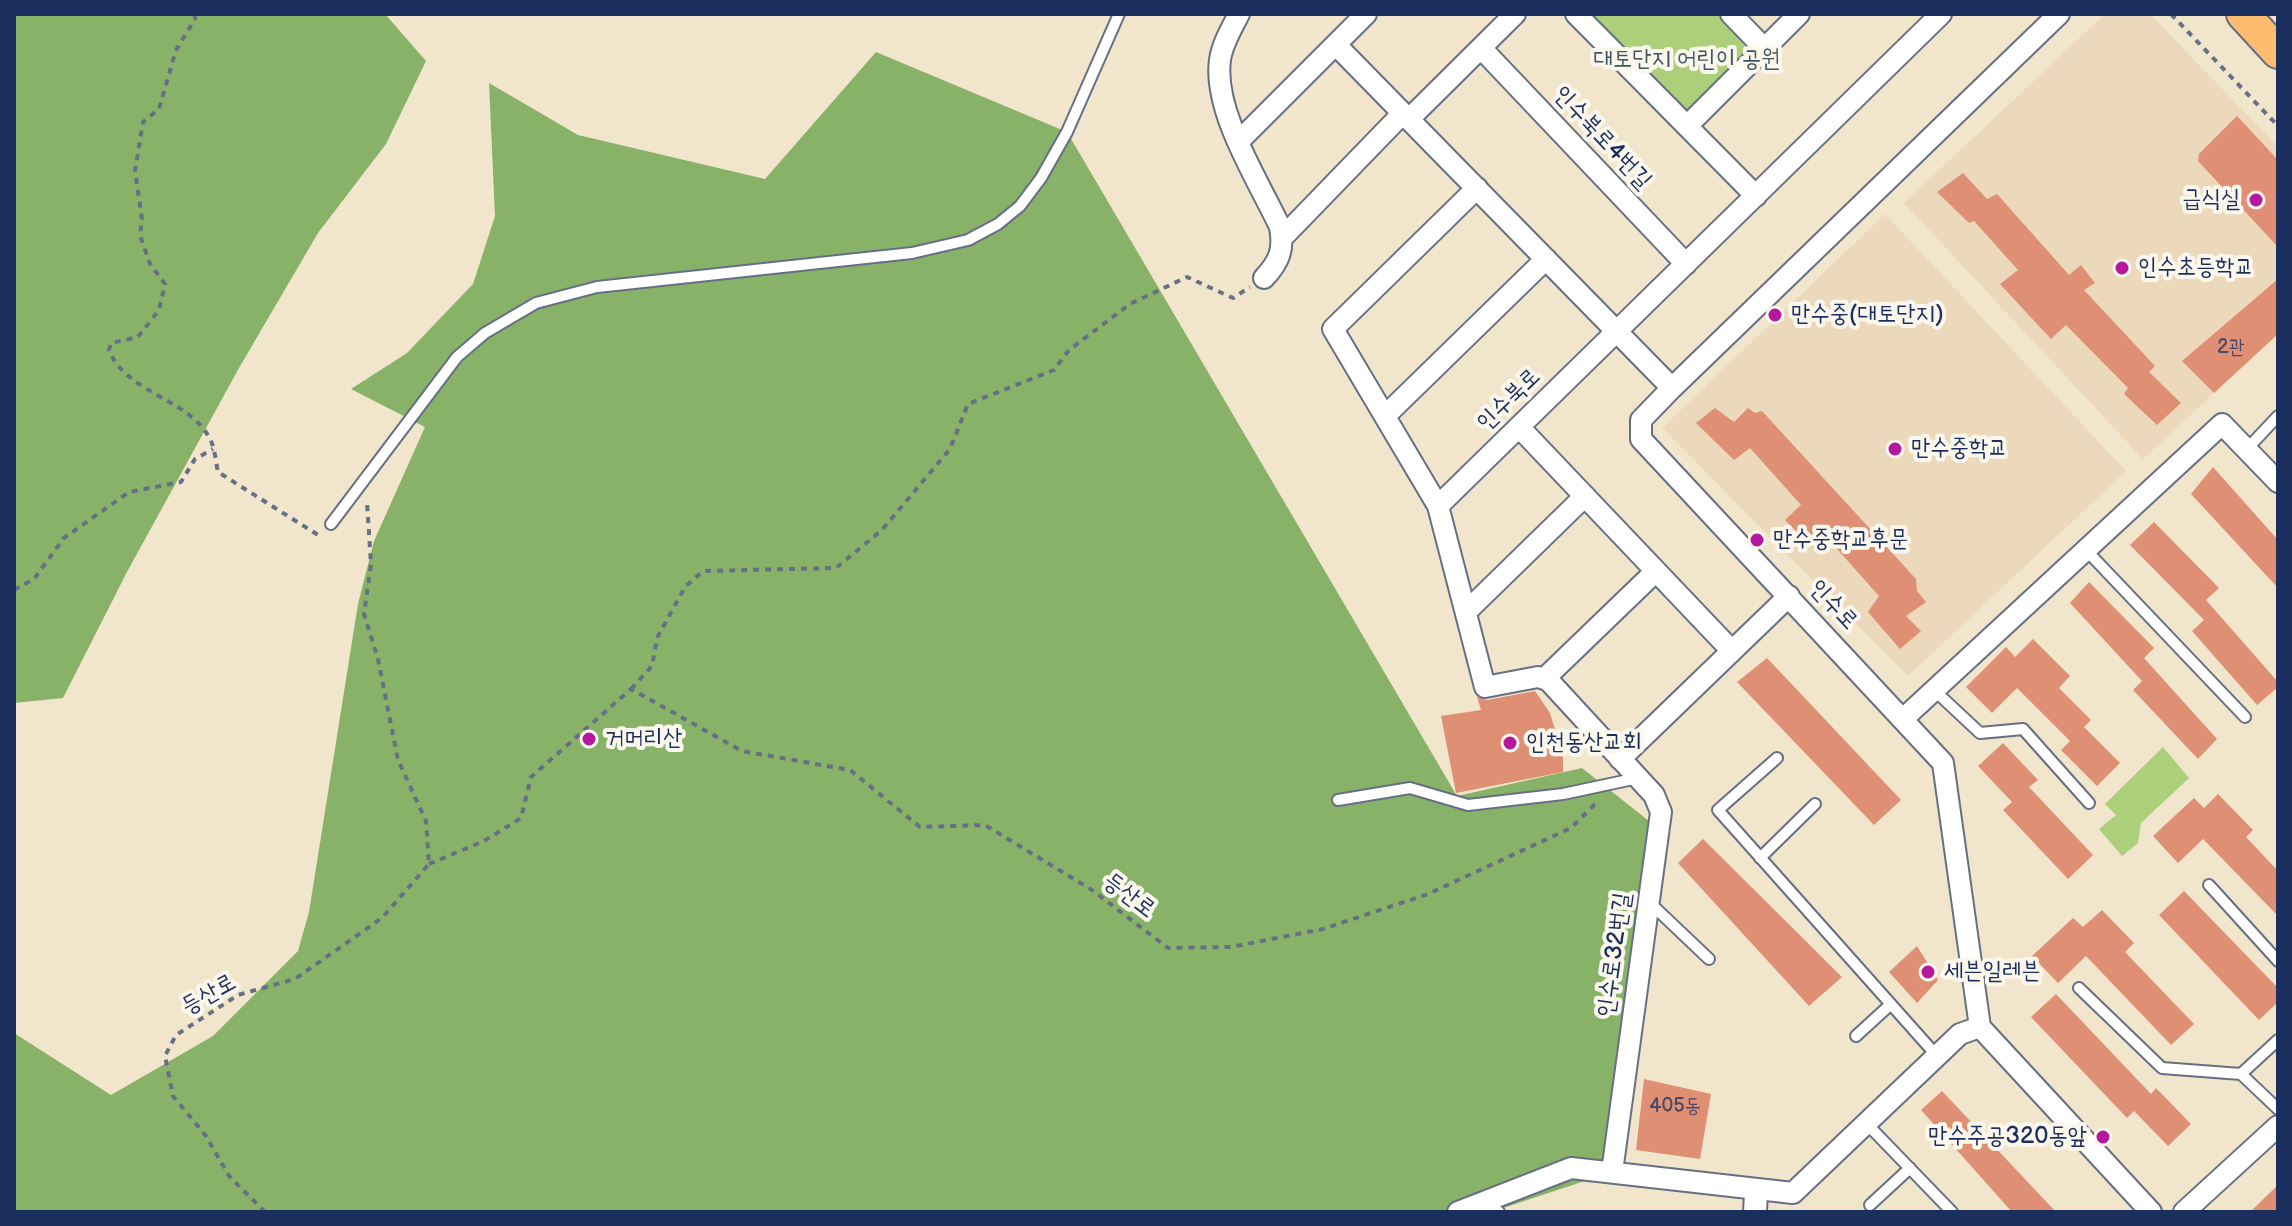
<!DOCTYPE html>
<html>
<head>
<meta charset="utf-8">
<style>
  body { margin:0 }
  #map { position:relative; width:2292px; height:1226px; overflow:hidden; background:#f1e6cc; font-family:"Balsamiq Sans",sans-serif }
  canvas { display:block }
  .frame { position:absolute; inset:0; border:16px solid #1b2f5e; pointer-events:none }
</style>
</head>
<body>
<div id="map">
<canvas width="2292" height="1226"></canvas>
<div class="frame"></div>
</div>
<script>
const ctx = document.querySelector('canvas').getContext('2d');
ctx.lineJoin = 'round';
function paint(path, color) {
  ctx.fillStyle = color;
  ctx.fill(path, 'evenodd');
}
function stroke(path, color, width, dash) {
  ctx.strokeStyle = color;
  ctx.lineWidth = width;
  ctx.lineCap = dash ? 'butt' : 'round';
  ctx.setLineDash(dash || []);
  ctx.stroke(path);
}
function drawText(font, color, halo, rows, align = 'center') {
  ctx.font = font + ' "Balsamiq Sans","Poor Story",sans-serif';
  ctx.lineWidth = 8;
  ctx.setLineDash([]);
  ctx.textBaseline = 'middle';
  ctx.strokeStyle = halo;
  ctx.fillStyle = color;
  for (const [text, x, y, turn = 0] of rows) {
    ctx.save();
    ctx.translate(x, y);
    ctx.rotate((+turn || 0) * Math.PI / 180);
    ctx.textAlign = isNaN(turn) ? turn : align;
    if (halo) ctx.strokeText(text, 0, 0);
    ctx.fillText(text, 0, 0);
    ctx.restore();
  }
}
const built = new Path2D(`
  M2105,14H2150L2278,147V334L2143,459L1904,203Z
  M1885,214L2126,471L1908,676L1662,428Z`);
const green = new Path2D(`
  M1576,14H1731L1765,49L1687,126Z
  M2163,747L2189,778L2141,823L2138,843L2122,856L2099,829L2116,815L2105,804Z`);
const forest = new Path2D(`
  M14,14H385L426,61L386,144L318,233L239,368L127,572L63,698L14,703Z
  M876,52L1067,132L1457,796L1582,768L1659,829L1612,1172L1491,1212H14V1033L111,1095L213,1036L298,951L309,912L358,604L374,541L425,427L351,389L407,353L473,284L495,216L489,83L578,135L765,179Z`);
const building = new Path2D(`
  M2237,116L2278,160V247L2198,161L2199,154Z
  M1963,173L1987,199L1997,194L2069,275L2081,265L2095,283L2084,290L2155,366L2149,372L2181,403L2157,425L2124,394L2128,388L2066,325L2051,339L2000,284L2018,270L1974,221L1969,223L1937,192Z
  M2278,279V334L2214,393L2182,361Z
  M1715,408L1734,422L1748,408L1755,413L1762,411L1916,579L1917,591L1926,602L1906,616L1921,631L1900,649L1868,612L1879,596L1830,541L1816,551L1785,520L1801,505L1750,448L1734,460L1696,423Z
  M2213,467L2278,540V588L2191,494Z
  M2154,522L2219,588L2206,600L2278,682V687L2257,705L2192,631L2204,620L2130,545Z
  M2089,582L2154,648L2144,658L2217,739L2198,759L2133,690L2142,681L2070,603Z
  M2033,639L2070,676L2059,688L2091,720L2084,727L2120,763L2097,786L2061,750L2070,741L2017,688L1992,713L1966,687L2006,647L2015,657Z
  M1767,658L1901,800L1874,825L1737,682Z
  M1535,691L1550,713L1556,733L1572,735L1575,751L1563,753V772L1456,793L1441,716L1481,710L1477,697L1487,700Z
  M2003,743L2038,780L2029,787L2093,855L2068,879L2003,810L2012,802L1978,766Z
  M2218,794L2253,830L2246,837L2278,871V916L2203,839L2178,863L2153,836L2194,798L2204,808Z
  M1703,839L1842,977L1809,1006L1678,863Z
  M2184,891L2278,988V1002L2259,1020L2159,915Z
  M2102,910L2134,943L2125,952L2194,1024L2171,1045L2086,956L2058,983L2032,956L2073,918L2083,927Z
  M1917,946L1938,980L1917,1003L1889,972Z
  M2056,994L2151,1094L2156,1088L2191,1124L2168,1146L2134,1111L2127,1118L2031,1017Z
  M1644,1079L1711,1094L1700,1159L1636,1150Z
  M1942,1091L2056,1212H2012L1921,1110Z
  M2278,1185V1212H2250Z`);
const path = new Path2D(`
  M195,14V19L176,50L159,109L143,122L135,171L142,219L140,235L150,264L165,284L159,310L138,337L111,343L109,350C126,394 191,398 211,441C215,450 216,463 218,472L318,535L322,532
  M2171,14L2278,126
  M14,590L34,579L64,538L129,492L181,482L195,459L213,449
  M631,689L652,666L657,638L685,587L703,571L836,568L882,530L950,449L968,404L1054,370L1069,350L1130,304L1187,277L1233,298L1250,287
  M429,864L484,841L521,818L531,777L631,689L742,751L850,770L920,827L985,825L1092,890L1168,948L1231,947L1323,929L1428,894L1571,828L1597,802
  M265,1212L229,1176L206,1136L173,1096L165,1056L176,1035L238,995L295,979L382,918L429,864L426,821L398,760L378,659L364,614L371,564L367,502`);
const service = new Path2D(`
  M2246,450L2278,416
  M331,524L457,357L485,333L536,303L597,287L912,253L968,240L998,224L1020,206L1041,178L1067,132L1119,14
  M2086,550L2245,717
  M1934,690L1980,733L2023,729L2089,803
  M1777,758L1718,810L1937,1056
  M1338,800L1410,788L1468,805L1563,794L1638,778
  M1760,858L1815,804
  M2209,885L2278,961
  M1650,903L1709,959
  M2079,988L2162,1068L2241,1074L2278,1109
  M1856,1036L1891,1004
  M2241,1074L2278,1040
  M1866,1123L1952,1212
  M1487,1201L1499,1212
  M1870,1205L1910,1168
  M1761,1212L1762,1190`);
const pedestrian = new Path2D(`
  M1751,1212L1752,1193`);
const minor = new Path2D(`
  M1239,14C1232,28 1222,44 1220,60C1213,111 1258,180 1280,227C1284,249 1280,261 1264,278
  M1576,14L1756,196
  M1731,14L1765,49
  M2059,14L1672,388L1641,420V439L1943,763L1980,1027L2151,1212
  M1336,45L1672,388
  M1481,48L1686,264
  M1409,119L1515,14
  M1687,126L1799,14
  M1240,140L1366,14
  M1477,188L1333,329L1438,506L1485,687L1538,677L1548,680L1654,795L1661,812L1612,1172
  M1282,238L1403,113
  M1386,415L1546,259
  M1519,427L1732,651
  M1438,506L1941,14
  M1468,610L1585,496
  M1544,679L1656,571
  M1904,718L2222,424L2278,482
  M1620,759L1789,596
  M1458,1212L1571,1168L1793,1193L1960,1034L1980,1027
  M2184,1212L2278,1126`);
const primary = new Path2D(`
  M2243,14L2278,52`);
const markers = [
  [2256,200,8,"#b5179e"],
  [2122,268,8,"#b5179e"],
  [1775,315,8,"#b5179e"],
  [1895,449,8,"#b5179e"],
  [1757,540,8,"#b5179e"],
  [589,739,8,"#b5179e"],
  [1510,743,8,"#b5179e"],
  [1928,972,8,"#b5179e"],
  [2103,1137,8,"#b5179e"]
];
const numberNames = [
  ["2관",2231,348],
  ["405동",1675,1107]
];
const parkNames = [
  ["대토단지 어린이 공원",1687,60]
];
const streetNames = [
  ["인수북로4번길",1602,138,47],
  ["인수북로",1509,400,-44],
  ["인수로",1833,605,47],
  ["등산로",1129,896,37],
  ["인수로32번길",1615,955,-82],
  ["등산로",209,995,-29]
];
const poiNames = [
  ["급식실",2240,200,"right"],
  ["인수초등학교",2138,268],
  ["만수중(대토단지)",1791,315],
  ["만수중학교",1911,449],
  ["만수중학교후문",1773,540],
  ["거머리산",605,739],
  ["인천동산교회",1526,743],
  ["세븐일레븐",1944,972],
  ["만수주공320동앞",2087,1137,"right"]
];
paint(built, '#ecd8ba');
paint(green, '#acd079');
paint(forest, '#89b269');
paint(building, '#de8f74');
stroke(service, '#666f84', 14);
stroke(pedestrian, '#666f84', 18);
stroke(minor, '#666f84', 24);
stroke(primary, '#666f84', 36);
stroke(path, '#666f84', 4, [6, 6]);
stroke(service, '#fff', 10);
stroke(pedestrian, '#fff', 14);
stroke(minor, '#fff', 20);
stroke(primary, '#fdbc70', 32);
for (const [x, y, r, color] of markers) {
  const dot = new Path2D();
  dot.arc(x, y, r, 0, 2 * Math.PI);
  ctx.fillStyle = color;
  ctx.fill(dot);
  stroke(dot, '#fbf7ec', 3);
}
drawText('20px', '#4c4764', null, numberNames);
drawText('24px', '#3f5765', '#fbf7ec', parkNames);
drawText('24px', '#1b2f5e', '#fbf7ec', streetNames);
drawText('24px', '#1b2f5e', '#fbf7ec', poiNames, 'left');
</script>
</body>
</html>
